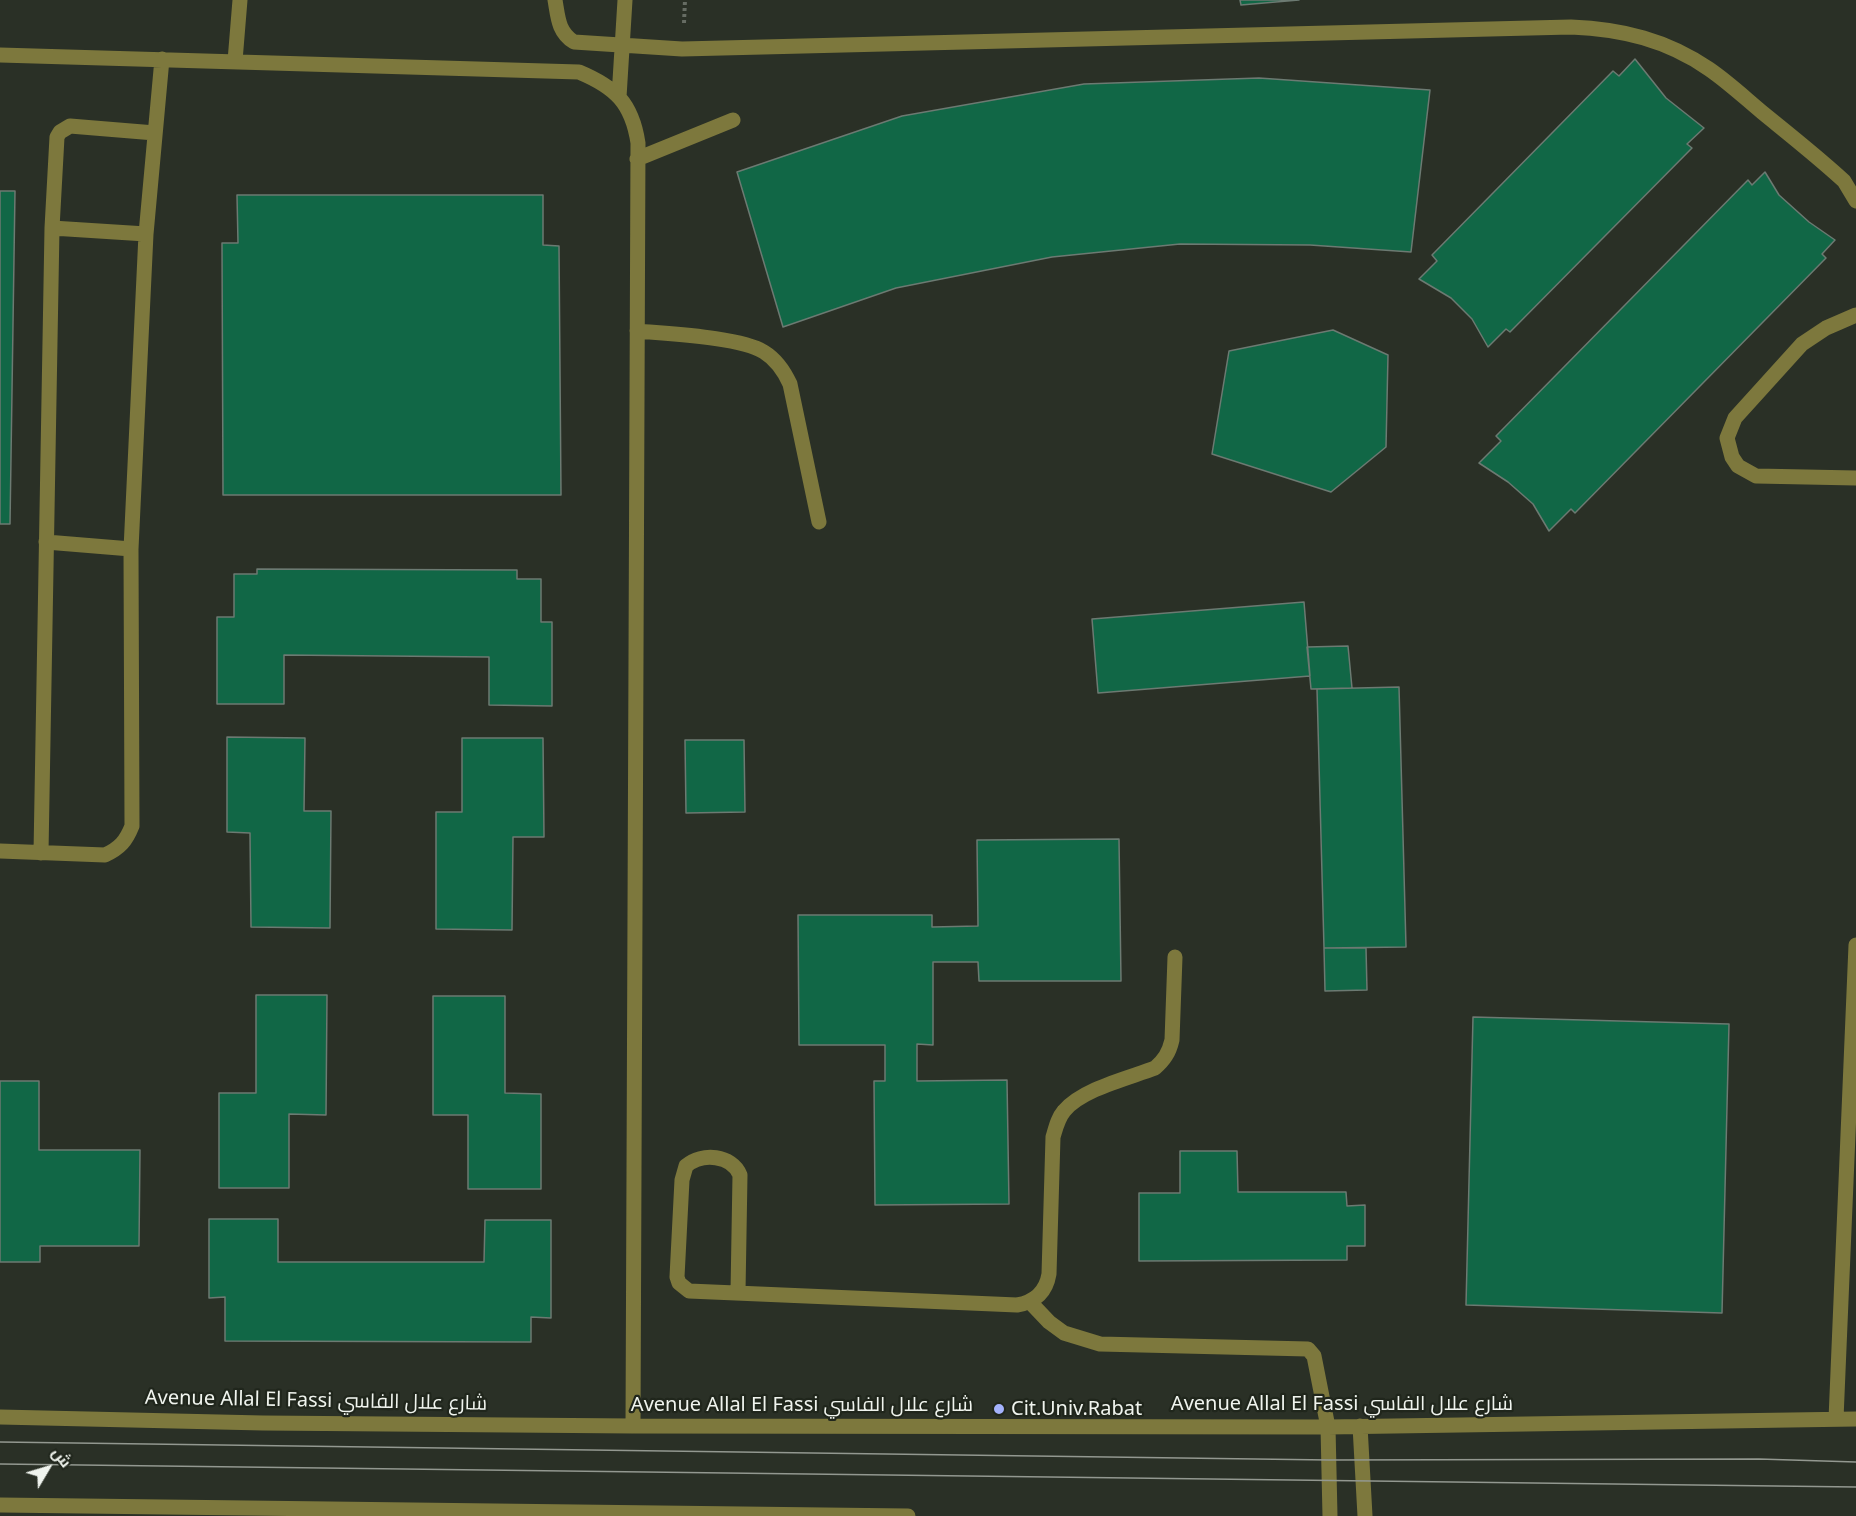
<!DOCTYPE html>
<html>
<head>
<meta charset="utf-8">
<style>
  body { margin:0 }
  #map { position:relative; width:1856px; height:1516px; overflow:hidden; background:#2a3026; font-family:"Noto Sans",Cairo,sans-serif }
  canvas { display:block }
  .north { position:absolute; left:18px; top:1438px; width:60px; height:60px; -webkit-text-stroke:4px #20261c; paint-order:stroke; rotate:52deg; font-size:16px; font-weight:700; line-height:24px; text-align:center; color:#f0f4ee }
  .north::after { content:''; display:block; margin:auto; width:21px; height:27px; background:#f0f4ee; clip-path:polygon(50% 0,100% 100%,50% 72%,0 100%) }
</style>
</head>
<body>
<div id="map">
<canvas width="1856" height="1516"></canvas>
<div class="north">ش</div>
</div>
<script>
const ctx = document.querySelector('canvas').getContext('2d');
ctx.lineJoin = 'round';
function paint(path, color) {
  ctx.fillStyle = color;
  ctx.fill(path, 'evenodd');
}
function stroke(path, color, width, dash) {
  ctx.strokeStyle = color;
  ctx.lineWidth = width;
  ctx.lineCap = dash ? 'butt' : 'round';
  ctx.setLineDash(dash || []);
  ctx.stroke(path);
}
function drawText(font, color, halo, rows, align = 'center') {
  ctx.font = font + ' "Noto Sans",Cairo,sans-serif';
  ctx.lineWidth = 4.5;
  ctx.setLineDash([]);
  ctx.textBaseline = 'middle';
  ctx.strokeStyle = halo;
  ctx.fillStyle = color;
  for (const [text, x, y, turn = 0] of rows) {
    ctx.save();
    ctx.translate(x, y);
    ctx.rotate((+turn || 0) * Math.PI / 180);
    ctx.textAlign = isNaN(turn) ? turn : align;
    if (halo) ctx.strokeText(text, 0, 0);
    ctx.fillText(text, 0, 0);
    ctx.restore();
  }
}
const building = new Path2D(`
  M1240,0H1299L1241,5Z
  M1635,59L1666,98L1704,128L1687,144L1692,148L1510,332L1506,329L1488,347L1472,319L1451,298L1419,279L1437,261L1432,255L1613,71L1619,76Z
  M1259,78L1430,90L1411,252L1310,245L1180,244L1052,257L896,288L783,327L737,172L902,116L1084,84Z
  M1765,172L1779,195L1809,222L1835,240L1822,254L1826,258L1575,513L1571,509L1549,531L1533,504L1508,482L1479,463L1501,441L1496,436L1748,180L1752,185Z
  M0,191H15L10,524H0Z
  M237,195H543V245L559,246L561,495H223L222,243H238Z
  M1333,330L1388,355L1386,447L1331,492L1212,454L1229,351Z
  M257,569L517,570V579H541V622H552V706L489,705V657L284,655V704H217V617H234V574H257Z
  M1304,602L1310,676L1098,693L1092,619Z
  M1348,646L1352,688L1311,689L1307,647Z
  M1399,687L1406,947L1324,948L1317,689Z
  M227,737L305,738L304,811H331L330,928L251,927L250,833L227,832Z
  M462,738H543L544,837H513L512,930L436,929V812H462Z
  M685,740H744L745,812L686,813Z
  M1119,839L1121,981H979L978,962H933V1045L917,1044V1081L1007,1080L1009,1204L875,1205L874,1081H885V1045H799L798,915H932V927L978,926L977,840Z
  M1324,948H1366L1367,990L1325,991Z
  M256,995H327L326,1115L289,1114V1188H219V1093H256Z
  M433,996H505V1093L541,1094V1189H468V1115H433Z
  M1473,1017L1729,1024L1722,1313L1466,1305Z
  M0,1081H39V1150H140L139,1246H40V1262H0Z
  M1180,1151H1237L1238,1192H1346L1347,1206L1365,1205V1246H1347V1260L1139,1261V1193H1180Z
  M209,1219H278V1262H484L485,1220H551V1318L531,1317V1342L225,1341V1297L209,1298Z`);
const path = new Path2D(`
  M684,23L685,0`);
const minor = new Path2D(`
  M555,0C558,17 558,32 574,42L682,49L1571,27C1622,29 1667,40 1709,69C1728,82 1745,98 1763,113C1790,135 1818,157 1844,181L1856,201
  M0,55L579,72C615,87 632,103 638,143L633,1426
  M235,61L240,0
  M619,97L625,0
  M637,159L733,120
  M52,228L146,234
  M1856,315L1826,328L1802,344L1735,418L1727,438L1732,457L1738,466L1756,476L1856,478
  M637,331C668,334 740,337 764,352C777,360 784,371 790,384L819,522
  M46,542L131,549
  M0,851L105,855C120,848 126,841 132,826L131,549L146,234L162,59
  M41,853L52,228L57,137L60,132L70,126L155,133
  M738,1292L740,1175C732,1155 702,1152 686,1166L682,1180L677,1277L679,1283L689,1291L1017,1305C1035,1302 1046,1292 1049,1274L1053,1137C1056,1127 1058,1118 1064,1111C1082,1089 1129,1078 1155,1068C1164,1060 1169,1053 1172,1040L1175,957
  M1030,1302L1049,1322L1064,1333L1100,1344L1308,1349L1314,1356L1328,1427L1330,1516
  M0,1417L263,1423L633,1426L1328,1427L1856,1419
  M1836,1419L1856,945
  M1360,1426L1365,1516
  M0,1505L908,1516`);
const tram = new Path2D(`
  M0,1442L1329,1460L1759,1459L1856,1462
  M0,1464L1856,1487`);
const markers = [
  [999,1409,6,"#a4b2fc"]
];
const streetNames = [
  ["Avenue Allal El Fassi شارع علال الفاسي",316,1401,1],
  ["Avenue Allal El Fassi شارع علال الفاسي",1342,1404],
  ["Avenue Allal El Fassi شارع علال الفاسي",802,1405]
];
const poiNames = [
  ["Cit.Univ.Rabat",1011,1409]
];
paint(building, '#116746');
stroke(building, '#6c7a72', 1.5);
stroke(path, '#666c63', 4, [3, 3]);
stroke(minor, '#7d783d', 15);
stroke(tram, '#939890', 1.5);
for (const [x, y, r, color] of markers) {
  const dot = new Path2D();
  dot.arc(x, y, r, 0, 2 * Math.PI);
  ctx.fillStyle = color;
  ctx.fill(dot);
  stroke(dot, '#20261c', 2);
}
drawText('20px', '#f0f4ee', '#20261c', streetNames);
drawText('20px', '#f0f4ee', '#20261c', poiNames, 'left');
</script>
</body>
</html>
